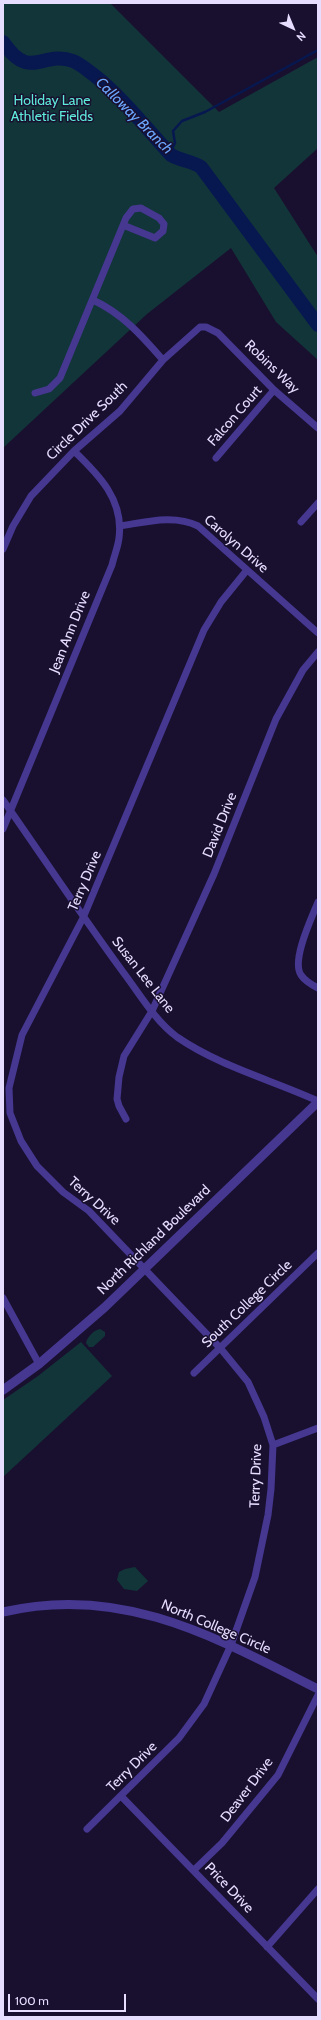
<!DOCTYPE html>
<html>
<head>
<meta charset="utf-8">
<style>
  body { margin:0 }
  #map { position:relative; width:321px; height:2020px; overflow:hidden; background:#19102f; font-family:Cabin,sans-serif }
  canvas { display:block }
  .frame { position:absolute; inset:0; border:4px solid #e6ddff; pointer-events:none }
  .north { position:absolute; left:273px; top:8px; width:40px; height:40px; -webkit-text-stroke:3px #19102f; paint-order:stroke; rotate:136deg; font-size:11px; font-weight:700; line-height:16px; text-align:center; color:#e6ddff }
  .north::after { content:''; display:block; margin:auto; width:14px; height:18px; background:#e6ddff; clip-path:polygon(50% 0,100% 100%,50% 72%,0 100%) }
  .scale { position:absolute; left:8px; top:1994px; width:118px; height:18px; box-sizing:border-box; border:2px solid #e6ddff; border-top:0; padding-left:5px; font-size:12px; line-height:14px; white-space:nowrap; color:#e6ddff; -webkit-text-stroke:3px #19102f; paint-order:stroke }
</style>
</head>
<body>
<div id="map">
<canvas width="321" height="2020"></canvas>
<div class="frame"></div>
<div class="north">N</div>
<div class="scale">100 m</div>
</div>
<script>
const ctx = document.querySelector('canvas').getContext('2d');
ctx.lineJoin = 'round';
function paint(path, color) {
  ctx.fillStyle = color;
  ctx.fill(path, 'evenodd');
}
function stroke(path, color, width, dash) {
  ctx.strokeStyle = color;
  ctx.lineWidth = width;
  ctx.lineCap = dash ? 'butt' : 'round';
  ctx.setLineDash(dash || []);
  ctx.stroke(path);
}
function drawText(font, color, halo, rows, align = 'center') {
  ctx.font = font + ' Cabin,sans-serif';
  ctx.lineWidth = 3;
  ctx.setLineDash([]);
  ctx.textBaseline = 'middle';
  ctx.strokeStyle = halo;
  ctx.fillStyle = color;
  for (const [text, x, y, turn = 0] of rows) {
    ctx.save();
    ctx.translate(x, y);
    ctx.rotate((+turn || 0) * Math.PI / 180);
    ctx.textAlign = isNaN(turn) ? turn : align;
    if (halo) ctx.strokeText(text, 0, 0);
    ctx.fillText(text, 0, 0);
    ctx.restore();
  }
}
const green = new Path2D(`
  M3,3H110L219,112L318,57V148L274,188L318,257V360L276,322L231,248L147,314L3,448Z
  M100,1329L105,1332V1336L93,1347H89L86,1343C87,1337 94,1330 100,1329Z
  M81,1342L112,1376L3,1477V1400L38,1376Z
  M135,1567L148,1581L137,1591L124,1589L117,1580L119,1572L125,1569Z`);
const stream = new Path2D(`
  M166,150L173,147L175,143L173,131L182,121L205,112L318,50`);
const river = new Path2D(`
  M3,42C30,82 42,50 73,61C81,64 88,71 94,75C123,98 146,128 171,155C181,161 192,161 201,167L318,325`);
const minor = new Path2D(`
  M93,300C123,314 142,336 163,360
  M35,393L49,389L60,378L126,218L133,209L141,208L159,218L164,224L163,231L155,238L123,225
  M216,458L274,390
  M301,522L318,503
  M120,526C146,522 174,514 198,526L318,633
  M3,549L13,526L31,496L74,451L120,411L163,360L200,327H206L218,333L274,390L318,428
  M3,800C43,857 81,915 123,972C139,993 155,1021 177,1037C219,1066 272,1080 318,1101
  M3,829L112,565C114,556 118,547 119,538C124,500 99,475 74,451
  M318,902C312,917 291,961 301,975C305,981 312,985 318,988
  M126,1119L119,1106L117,1099L119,1077L124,1056L152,1011L214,874L276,719L303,670L318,652
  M3,1298L39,1364
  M194,1373L318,1253
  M273,1445L318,1428
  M121,1796L318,1999
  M87,1829L179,1738L204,1704L231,1645L255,1577L268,1515L271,1489L273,1445L264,1417L248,1382L221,1349L89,1211L63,1192L37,1166L21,1141L10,1113L9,1088L22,1035L83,918L204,630L221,602L247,570
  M194,1870L222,1843L278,1775L318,1695
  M267,1947L318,1889`);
const tertiary = new Path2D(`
  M3,1390L39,1364L105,1307L318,1102
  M3,1612C123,1584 215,1637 318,1689`);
const parkNames = [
  ["Holiday Lane",52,101],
  ["Athletic Fields",52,117]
];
const streetNames = [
  ["Robins Way",272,367,44],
  ["Falcon Court",235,416,-49],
  ["Circle Drive South",87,421,-44],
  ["Carolyn Drive",236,544,41],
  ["Jean Ann Drive",70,632,-68],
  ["David Drive",220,825,-68],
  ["Terry Drive",85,881,-67],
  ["Susan Lee Lane",143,975,52],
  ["Terry Drive",94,1201,42],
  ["North Richland Boulevard",154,1240,-44],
  ["South College Circle",247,1304,-44],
  ["Terry Drive",256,1476,-88],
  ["North College Circle",216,1627,23],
  ["Terry Drive",132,1767,-45],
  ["Deaver Drive",247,1790,-53],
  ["Price Drive",229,1888,46]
];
const waterNames = [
  ["Calloway Branch",134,116,45]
];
paint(green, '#123539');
stroke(stream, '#071851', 2.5);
stroke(river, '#071851', 14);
stroke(minor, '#463791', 7);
stroke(tertiary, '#463791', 9);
drawText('14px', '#5eead9', '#19102f', parkNames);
drawText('14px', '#e6ddff', '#19102f', streetNames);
drawText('italic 15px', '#6ba7ff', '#19102f', waterNames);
</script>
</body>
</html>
